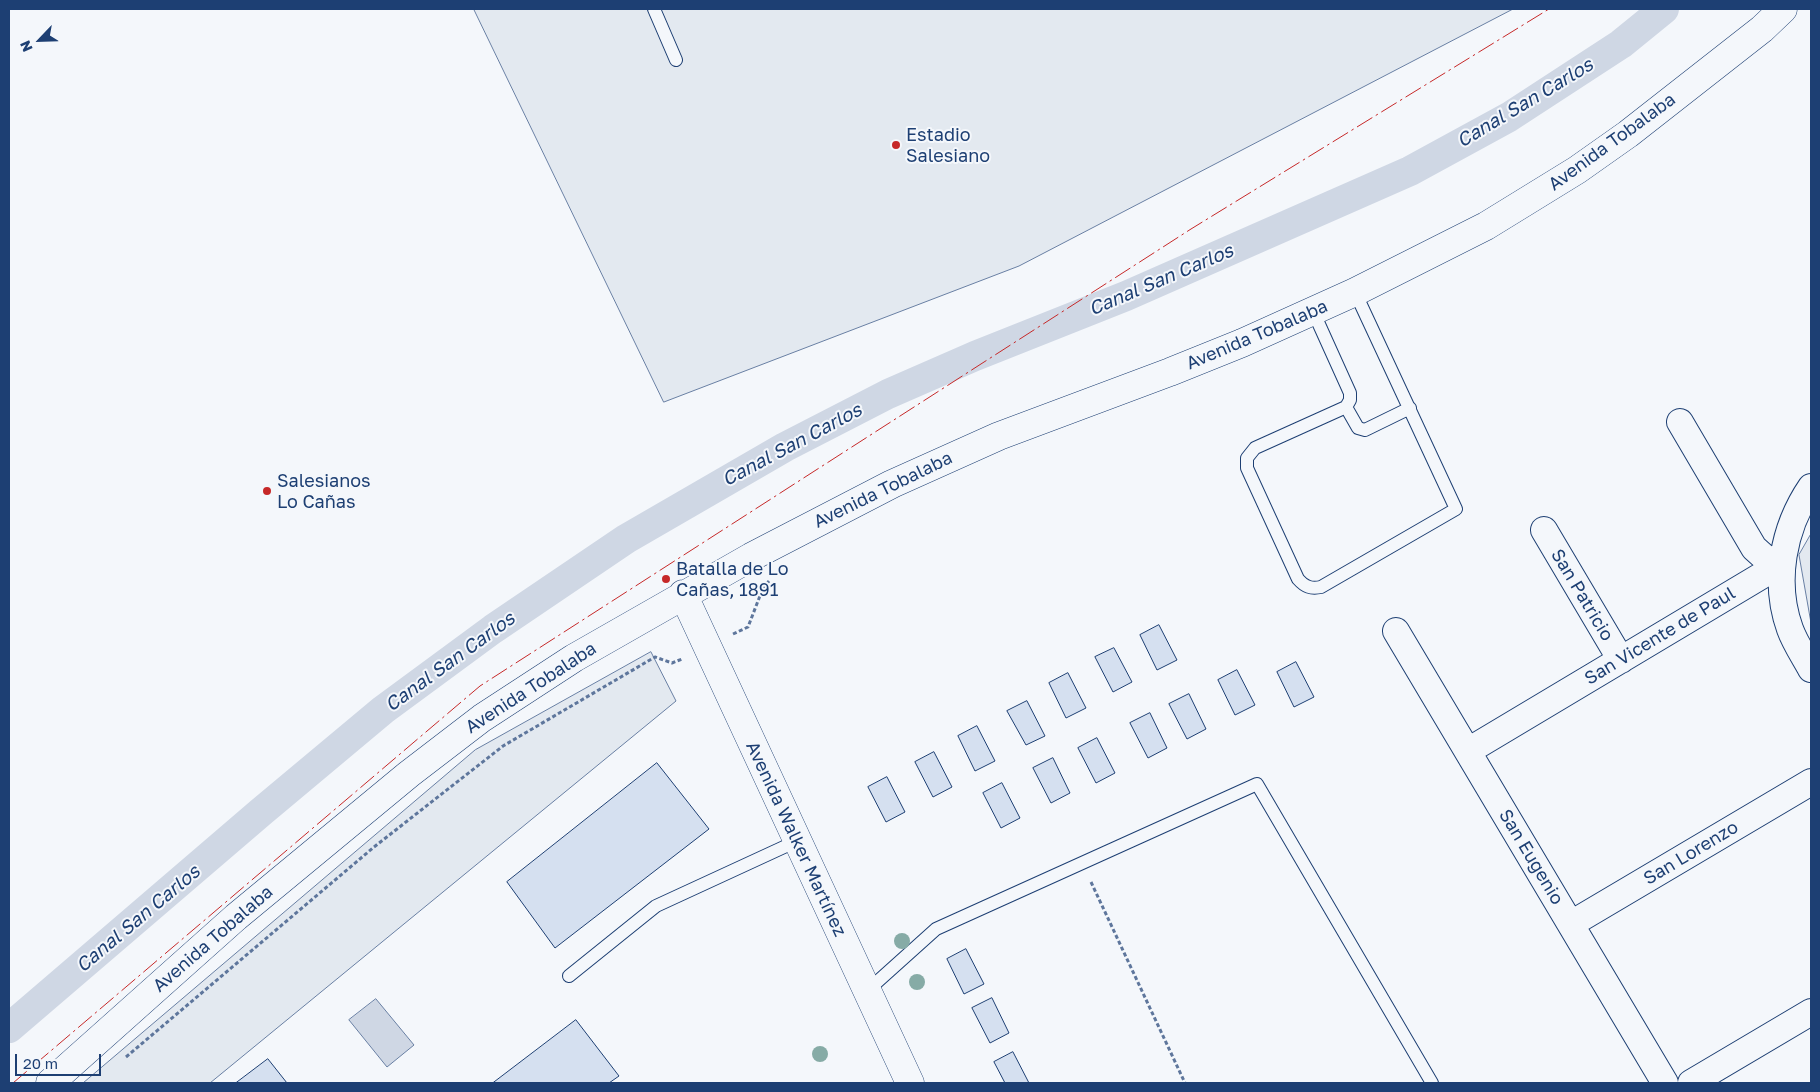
<!DOCTYPE html>
<html>
<head>
<meta charset="utf-8">
<style>
  body { margin:0 }
  #map { position:relative; width:1820px; height:1092px; overflow:hidden; background:#f4f7fb; font-family:"Golos Text",sans-serif }
  canvas { display:block }
  .frame { position:absolute; inset:0; border:10px solid #1d3f73; pointer-events:none }
  .north { position:absolute; left:15px; top:15px; width:50px; height:50px; -webkit-text-stroke:4px #f4f7fb; paint-order:stroke; rotate:246deg; font-size:14px; font-weight:700; line-height:20px; text-align:center; color:#1d3f73 }
  .north::after { content:''; display:block; margin:auto; width:18px; height:22px; background:#1d3f73; clip-path:polygon(50% 0,100% 100%,50% 72%,0 100%) }
  .scale { position:absolute; left:15px; top:1054px; width:86px; height:22px; box-sizing:border-box; border:2px solid #1d3f73; border-top:0; padding-left:6px; font-size:15px; line-height:18px; white-space:nowrap; color:#1d3f73; -webkit-text-stroke:4px #f4f7fb; paint-order:stroke }
</style>
</head>
<body>
<div id="map">
<canvas width="1820" height="1092"></canvas>
<div class="frame"></div>
<div class="north">N</div>
<div class="scale">20 m</div>
</div>
<script>
const ctx = document.querySelector('canvas').getContext('2d');
ctx.lineJoin = 'round';
function paint(path, color) {
  ctx.fillStyle = color;
  ctx.fill(path, 'evenodd');
}
function stroke(path, color, width, dash) {
  ctx.strokeStyle = color;
  ctx.lineWidth = width;
  ctx.lineCap = dash ? 'butt' : 'round';
  ctx.setLineDash(dash || []);
  ctx.stroke(path);
}
function drawText(font, color, halo, rows, align = 'center') {
  ctx.font = font + ' "Golos Text",sans-serif';
  ctx.lineWidth = 4;
  ctx.setLineDash([]);
  ctx.textBaseline = 'middle';
  ctx.strokeStyle = halo;
  ctx.fillStyle = color;
  for (const [text, x, y, turn = 0] of rows) {
    ctx.save();
    ctx.translate(x, y);
    ctx.rotate((+turn || 0) * Math.PI / 180);
    ctx.textAlign = isNaN(turn) ? turn : align;
    if (halo) ctx.strokeText(text, 0, 0);
    ctx.fillText(text, 0, 0);
    ctx.restore();
  }
}
const green = new Path2D(`
  M474,9H1513L1019,266L664,402Z
  M1811,534V623L1799,555Z
  M651,652L676,701L210,1083H83L475,750Z`);
const water = new Path2D(`
  M376,999L414,1045L387,1067L349,1020Z`);
const canal = new Path2D(`
  M9,1028L261,812L383,710L493,629L626,539L785,447L888,394L975,356L1126,296L1410,171L1509,117L1621,44L1664,9`);
const building = new Path2D(`
  M1159,625L1177,660L1157,670L1140,635Z
  M1114,648L1132,682L1113,692L1095,657Z
  M1296,662L1314,697L1294,707L1277,672Z
  M1237,670L1255,705L1235,715L1218,680Z
  M1068,673L1086,708L1066,718L1049,683Z
  M1189,694L1206,729L1187,739L1169,704Z
  M1027,701L1045,736L1026,745L1007,711Z
  M1150,713L1167,748L1148,758L1130,723Z
  M977,726L995,761L975,771L958,736Z
  M1097,738L1115,773L1096,783L1078,748Z
  M934,752L952,787L933,797L915,762Z
  M1053,758L1070,793L1051,803L1033,768Z
  M657,763L709,829L555,948L507,882Z
  M887,777L905,812L886,822L868,787Z
  M1002,783L1020,818L1001,828L983,793Z
  M966,949L984,984L964,994L947,959Z
  M992,998L1009,1033L990,1043L972,1008Z
  M576,1020L619,1076L609,1083H493Z
  M1013,1052L1029,1083H1005L994,1062Z
  M268,1059L287,1083H236Z`);
const path = new Path2D(`
  M733,634L748,627L763,588L769,581
  M1091,882L1185,1083
  M126,1057L374,847L503,746L655,657L672,663L682,659`);
const lane = new Path2D(`
  M654,9L676,60
  M1313,311L1350,393V400L1346,407L1255,448L1247,458V468L1298,579C1305,587 1311,589 1321,587L1456,509L1355,292
  M1346,407L1358,428L1365,430L1410,408
  M569,976L656,906L797,841
  M867,991L936,929L1257,784L1432,1083`);
const street = new Path2D(`
  M1680,422L1754,548L1764,557L1781,564
  M1811,487C1783,528 1773,582 1790,629C1795,643 1804,656 1811,669
  M1544,530L1621,660
  M1396,631L1665,1083
  M1468,751L1781,564
  M1571,924L1811,782
  M1691,1083L1811,1012`);
const secondary = new Path2D(`
  M683,594L910,1083
  M50,1083L236,917L409,774L482,718L574,658L751,557L892,484L999,436L1170,372L1242,343L1355,292L1486,226L1577,170L1628,134L1762,29L1783,9`);
const power = new Path2D(`
  M13,1083L480,686L1191,229L1549,9`);
const trees = [
  [902,941],
  [917,982],
  [820,1054]
];
const markers = [
  [896,145,5,"#c62828"],
  [267,491,5,"#c62828"],
  [666,579,5,"#c62828"]
];
const poiNames = [
  ["Estadio",906,135],
  ["Salesiano",906,156],
  ["Salesianos",277,481],
  ["Lo Cañas",277,502],
  ["Batalla de Lo",676,569],
  ["Cañas, 1891",676,590]
];
const streetNames = [
  ["Avenida Tobalaba",1612,142,-36],
  ["Avenida Tobalaba",1257,335,-23],
  ["Avenida Tobalaba",883,490,-26],
  ["San Patricio",1582,595,59],
  ["San Vicente de Paul",1660,636,-31],
  ["Avenida Tobalaba",531,688,-33],
  ["Avenida Walker Martínez",796,839,65],
  ["San Lorenzo",1691,853,-31],
  ["San Eugenio",1531,857,59],
  ["Avenida Tobalaba",213,939,-41]
];
const waterNames = [
  ["Canal San Carlos",1525,103,-31],
  ["Canal San Carlos",1161,280,-23],
  ["Canal San Carlos",792,445,-28],
  ["Canal San Carlos",450,662,-36],
  ["Canal San Carlos",138,919,-40]
];
paint(green, '#e3e9f0');
stroke(green, '#687fa3', 1);
paint(water, '#cfd7e4');
stroke(water, '#687fa3', 1);
stroke(canal, '#cfd7e4', 30);
paint(building, '#d5e0f0');
stroke(building, '#1d3f73', 1);
stroke(lane, '#1d3f73', 14);
stroke(street, '#1d3f73', 28);
stroke(secondary, '#1d3f73', 29);
stroke(path, '#5e769c', 3, [4, 2.5]);
stroke(lane, '#f4f7fb', 12);
stroke(street, '#f4f7fb', 26);
stroke(secondary, '#f4f7fb', 28);
stroke(power, '#c62828', 1, [18, 4, 2.5, 4]);
ctx.fillStyle = '#86aba6';
for (const [x, y] of trees) {
  ctx.beginPath();
  ctx.arc(x, y, 8, 0, 2 * Math.PI);
  ctx.fill();
}
for (const [x, y, r, color] of markers) {
  const dot = new Path2D();
  dot.arc(x, y, r, 0, 2 * Math.PI);
  ctx.fillStyle = color;
  ctx.fill(dot);
  stroke(dot, '#f4f7fb', 2);
}
drawText('18px', '#1d3f73', '#f4f7fb', poiNames, 'left');
drawText('18px', '#1d3f73', '#f4f7fb', streetNames);
drawText('italic 19px', '#1d3f73', '#f4f7fb', waterNames);
</script>
</body>
</html>
